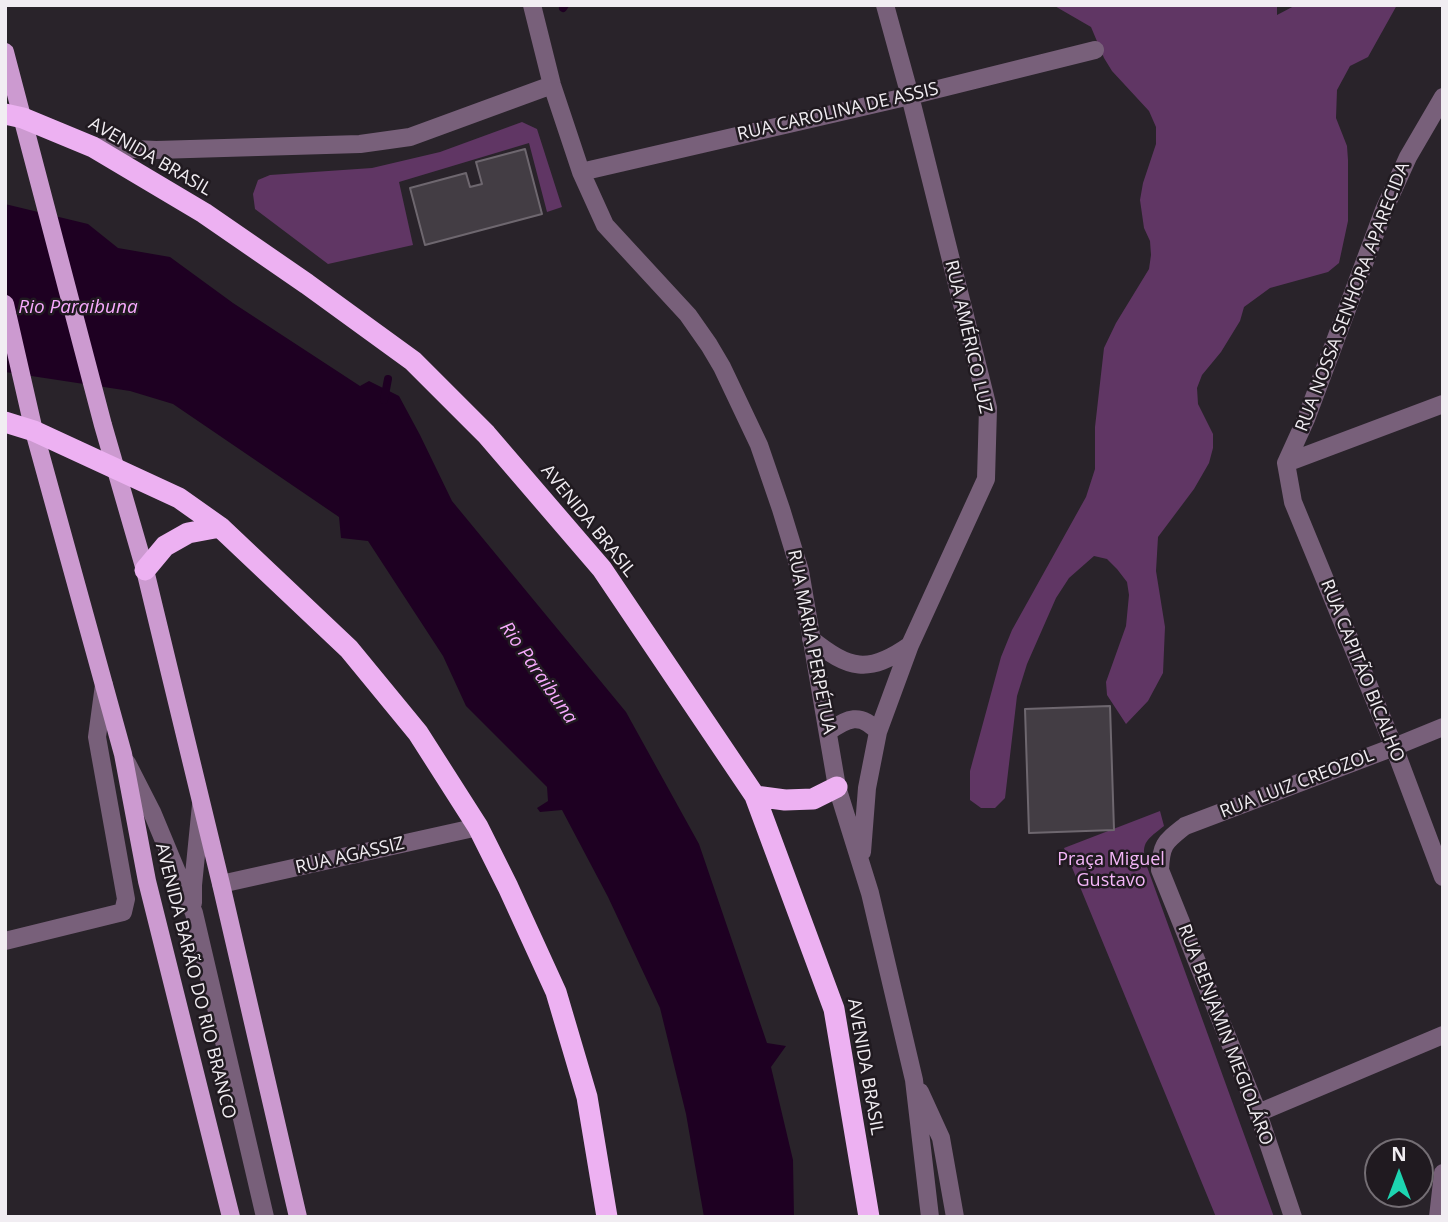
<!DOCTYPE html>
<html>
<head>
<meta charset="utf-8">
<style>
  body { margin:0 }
  #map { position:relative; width:1448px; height:1222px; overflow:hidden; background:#29232a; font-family:"Open Sans",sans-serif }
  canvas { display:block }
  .frame { position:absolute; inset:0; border:7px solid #f1edf2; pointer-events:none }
  .north { position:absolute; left:1364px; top:1138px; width:70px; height:70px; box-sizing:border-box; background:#201a20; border:2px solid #746e74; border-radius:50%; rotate:0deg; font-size:19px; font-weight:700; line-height:28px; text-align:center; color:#f1edf2 }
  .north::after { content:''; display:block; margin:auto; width:24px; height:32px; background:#1dd5b1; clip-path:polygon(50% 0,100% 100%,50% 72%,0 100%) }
</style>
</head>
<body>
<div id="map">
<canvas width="1448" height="1222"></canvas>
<div class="frame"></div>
<div class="north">N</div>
</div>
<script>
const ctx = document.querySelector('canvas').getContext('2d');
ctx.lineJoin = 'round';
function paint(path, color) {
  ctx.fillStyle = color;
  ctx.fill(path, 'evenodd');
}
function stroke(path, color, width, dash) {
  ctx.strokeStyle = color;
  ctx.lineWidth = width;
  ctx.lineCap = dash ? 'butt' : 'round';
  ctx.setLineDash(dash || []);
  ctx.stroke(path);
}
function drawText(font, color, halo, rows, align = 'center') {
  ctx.font = font + ' "Open Sans",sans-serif';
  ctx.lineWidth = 5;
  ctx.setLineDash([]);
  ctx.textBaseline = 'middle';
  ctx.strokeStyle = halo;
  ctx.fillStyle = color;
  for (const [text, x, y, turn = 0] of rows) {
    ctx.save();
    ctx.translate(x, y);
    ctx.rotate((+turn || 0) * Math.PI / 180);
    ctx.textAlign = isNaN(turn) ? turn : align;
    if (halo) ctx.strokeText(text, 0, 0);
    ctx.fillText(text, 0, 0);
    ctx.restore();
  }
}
const green = new Path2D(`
  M1053,5H1277V15L1296,5H1397L1368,57L1350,66L1337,90L1336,118L1347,146L1348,160V221L1339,263L1328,272L1270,288L1244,307L1240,321L1221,352L1202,375L1197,388L1198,404L1213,434V448L1209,463L1194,489L1158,537L1156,571L1165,627L1163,673L1148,701L1126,724L1107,695L1106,682L1126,626L1129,595L1127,582L1117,569L1107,559L1094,556L1069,578L1056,598L1027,664L1017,696L1005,798L995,808H981L970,800V771L1001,657L1012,630L1086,497L1095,469V427L1104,348L1116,323L1149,269L1151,255L1150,241L1144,228L1140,200L1143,183L1156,144V127L1149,111L1112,71L1104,58L1091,27Z
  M522,122L537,129L562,207L547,212L529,143L399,182L413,245L328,264L255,209L253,194L258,180L270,175L372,168L440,152Z
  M1160,811L1164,826C1148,839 1140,842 1146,864L1274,1217H1216L1064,848Z`);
const water = new Path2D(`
  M5,204L88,224L118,248L170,257L233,303L360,386L369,381L399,396L420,435L452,501L626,712L699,844L767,1043L786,1046L771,1067L793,1160L794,1217H704L686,1114L660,1008L608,897L562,810L540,812L537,808L548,801L547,787L466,706L443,656L368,541L341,538L339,517L173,404L130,391L5,372Z`);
const stream = new Path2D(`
  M563,8L565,5
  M384,400L388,379`);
const building = new Path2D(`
  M525,149L542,214L425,245L410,188L466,173L470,187L482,184L476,162Z
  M1110,706L1114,830L1029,833L1025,709Z`);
const minor = new Path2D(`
  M532,5L552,85L581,172L605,225L688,315L709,345L722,367L759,445L781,509L800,571L837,787L870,893L914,1080L930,1217
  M93,147L156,150L360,144L410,137L552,85
  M581,172L910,96L1095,50
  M1286,463L1293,502L1394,747L1443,877
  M1286,463L1306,419L1384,210L1408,157L1443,97
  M1286,463L1443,404
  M811,639C849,669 868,675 910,645
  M828,732C847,718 861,712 878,732
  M127,763L152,812L194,913L265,1217
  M862,852L867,788L878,732L910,645L986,479L988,408L910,96L885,5
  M221,884L478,827
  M193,903V885L201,805
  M5,941L123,912L126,899L97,737L104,685
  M920,1092L941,1138L955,1217
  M1258,1113L1443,1035
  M1293,1217L1258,1113L1160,870C1161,844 1165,842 1185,826L1394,747L1443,727
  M1438,1217L1443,1173`);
const major = new Path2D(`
  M5,52L103,425L145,570L221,884L298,1217
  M5,304L34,431L123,754L147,881L231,1217`);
const highway = new Path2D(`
  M5,114L23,118L93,147L204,213L307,284L413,361L486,434L602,569L755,796L834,1009L869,1217
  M5,422L34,431L179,498L220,527L349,649L418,733L478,827L508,887L556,992L587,1097L607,1217
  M145,570L165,546L188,533L220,527
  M755,796L785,800L813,799L837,787`);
const streetNames = [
  ["RUA CAROLINA DE ASSIS",838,112,-13],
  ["AVENIDA BRASIL",150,157,30],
  ["RUA NOSSA SENHORA APARECIDA",1353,297,-69],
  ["RUA AMÉRICO LUZ",968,337,77],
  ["AVENIDA BRASIL",588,521,51],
  ["RUA MARIA PERPÉTUA",811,642,79],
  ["RUA CAPITÃO BICALHO",1362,671,68],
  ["RUA LUIZ CREOZOL",1297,784,-21],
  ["RUA AGASSIZ",350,856,-13],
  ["AVENIDA BARÃO DO RIO BRANCO",195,981,76],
  ["RUA BENJAMIN MEGIOLÁRO",1225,1035,69],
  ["AVENIDA BRASIL",865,1067,80]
];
const parkNames = [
  ["Praça Miguel",1111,860],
  ["Gustavo",1111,881]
];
const waterNames = [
  ["Rio Paraibuna",78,308],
  ["Rio Paraibuna",538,673,55]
];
paint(green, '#603664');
paint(water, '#1e0022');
stroke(stream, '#1e0022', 8);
paint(building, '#433d44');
stroke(building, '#6e676f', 2);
stroke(minor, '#78607a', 18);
stroke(major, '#cc9ad0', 18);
stroke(highway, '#edb1f2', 21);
drawText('18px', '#f1edf2', '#201a20', streetNames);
drawText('18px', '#f4b6f8', '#201a20', parkNames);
drawText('italic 19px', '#f7aafd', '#201a20', waterNames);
</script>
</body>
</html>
